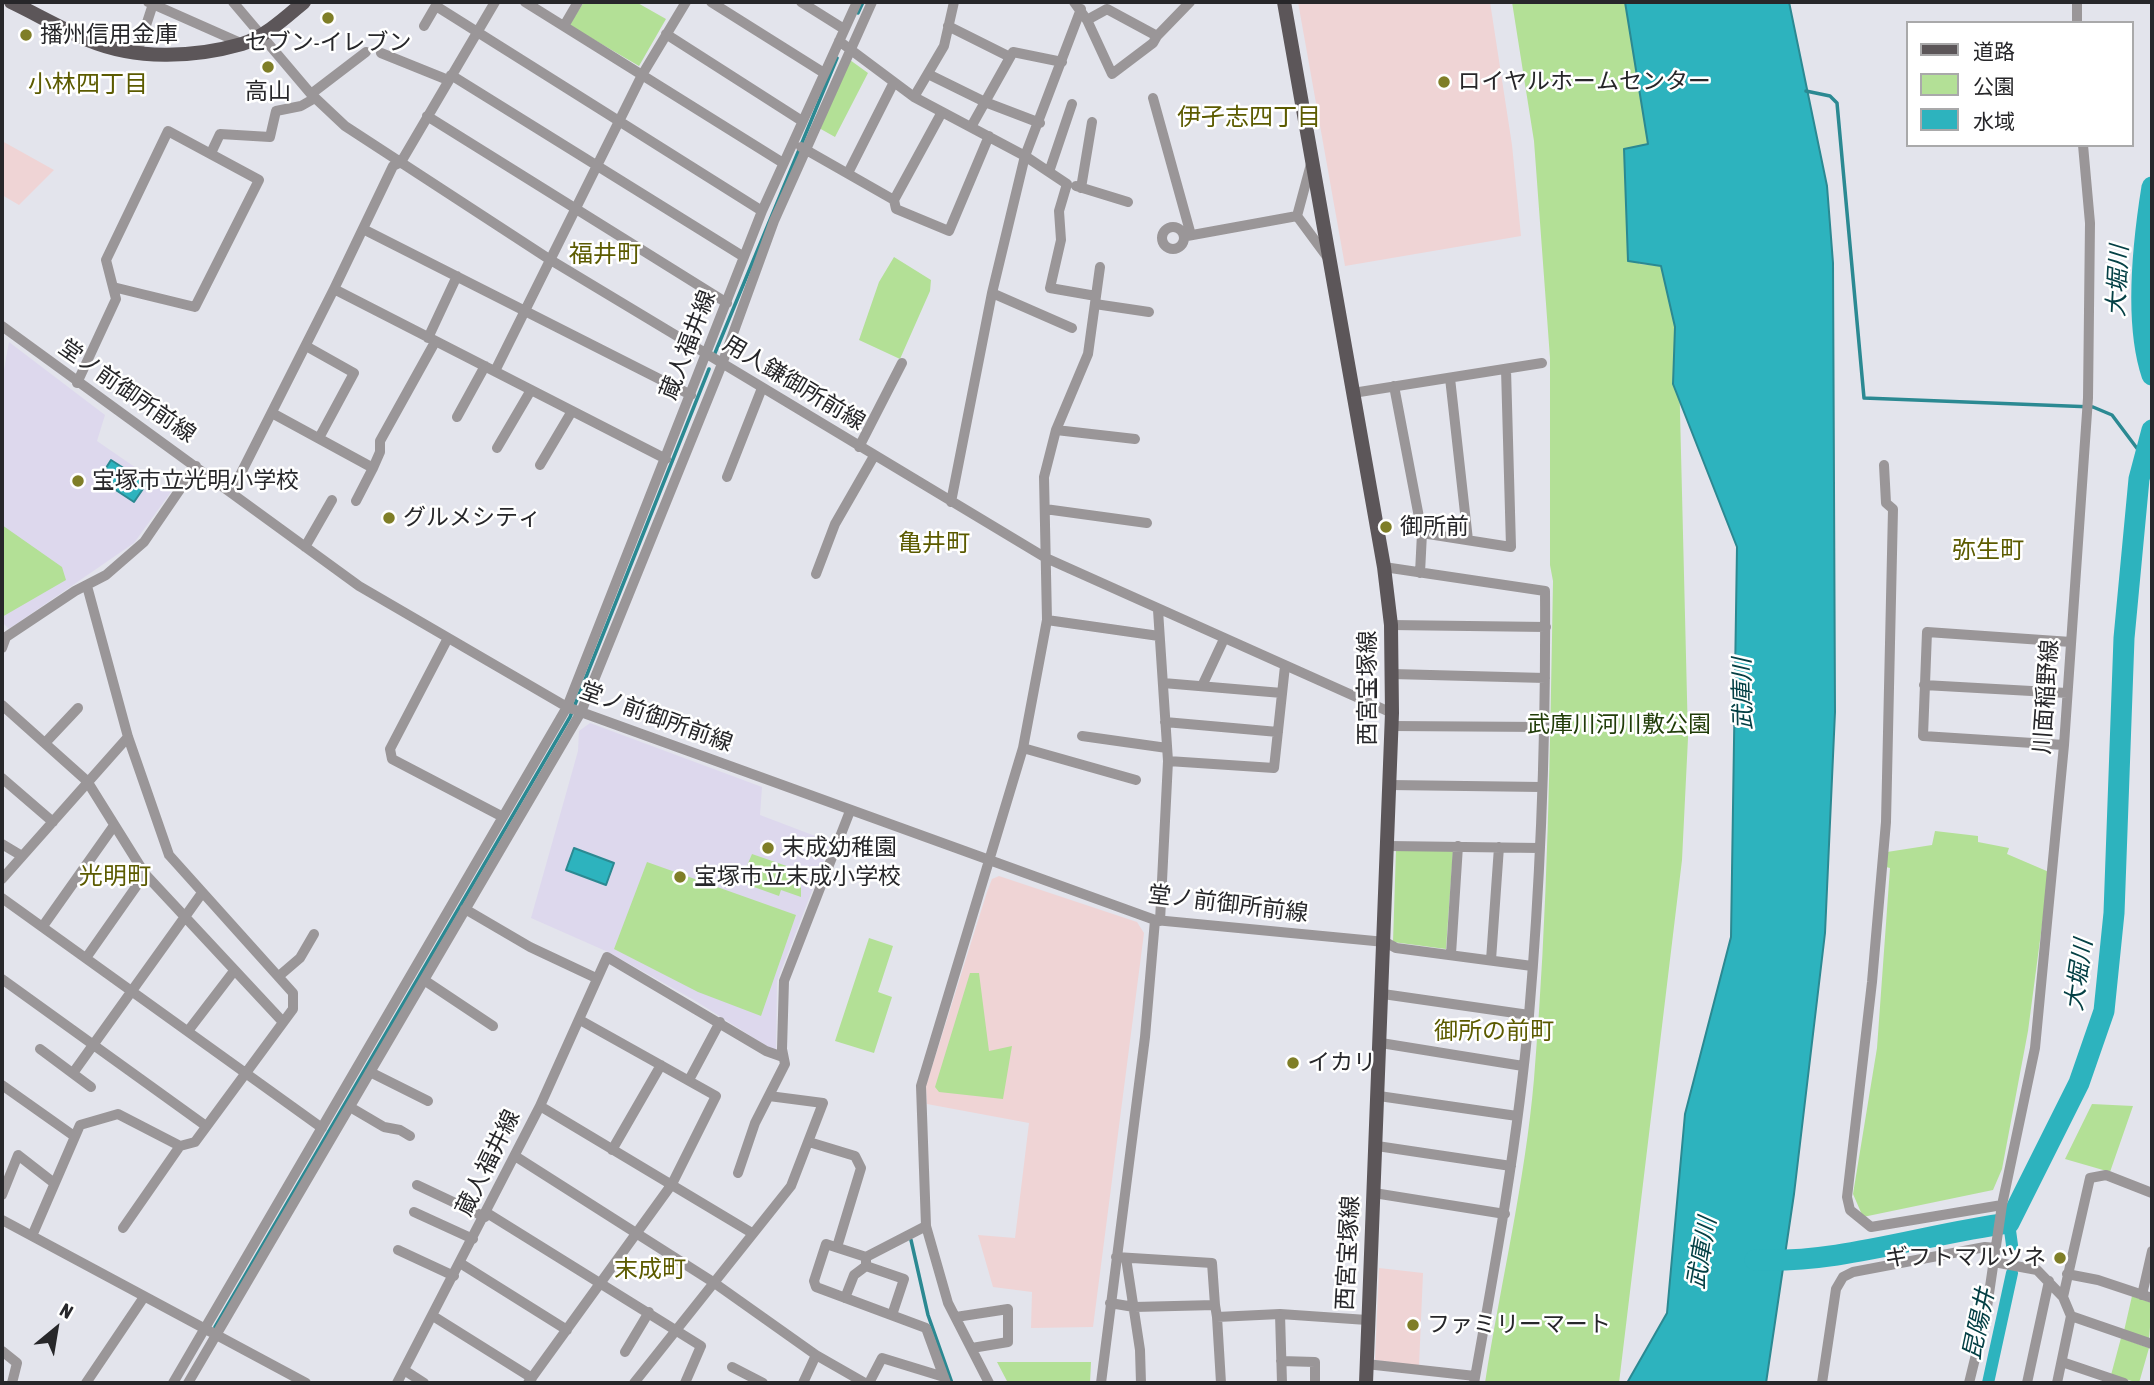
<!DOCTYPE html>
<html>
<head>
<meta charset="utf-8">
<style>
  body { margin:0 }
  #map { position:relative; width:2154px; height:1385px; overflow:hidden; background:#e3e4ec; font-family:"Asap Condensed","Noto Sans JP",sans-serif }
  canvas { display:block }
  .frame { position:absolute; inset:0; border:4px solid #27272a; pointer-events:none }
  .legend { position:absolute; left:1906px; top:21px; width:228px; height:126px; box-sizing:border-box; background:#fff; border:2px solid #a9a9aa; margin:0; padding:9px 12px; list-style:none; font-size:21px; color:#27272a }
  .legend li { display:flex; align-items:center; gap:14px; height:35px }
  .legend b { width:35px; border:2px solid #a9a9aa }
  .north { position:absolute; left:21px; top:1294px; width:70px; height:70px; -webkit-text-stroke:5px #fff; paint-order:stroke; rotate:30deg; font-size:19px; font-weight:700; line-height:28px; text-align:center; color:#27272a }
  .north::after { content:''; display:block; margin:auto; width:24px; height:32px; background:#27272a; clip-path:polygon(50% 0,100% 100%,50% 72%,0 100%) }
</style>
</head>
<body>
<div id="map">
<canvas width="2154" height="1385"></canvas>
<div class="frame"></div>
<ul class="legend">
<li><b style="height:9px;background:#5c5659"></b>道路</li>
<li><b style="height:19px;background:#b3e096"></b>公園</li>
<li><b style="height:19px;background:#2db3be"></b>水域</li>
</ul>
<div class="north">N</div>
</div>
<script>
const ctx = document.querySelector('canvas').getContext('2d');
ctx.lineJoin = 'round';
function paint(path, color) {
  ctx.fillStyle = color;
  ctx.fill(path, 'evenodd');
}
function stroke(path, color, width, dash) {
  ctx.strokeStyle = color;
  ctx.lineWidth = width;
  ctx.lineCap = dash ? 'butt' : 'round';
  ctx.setLineDash(dash || []);
  ctx.stroke(path);
}
function drawText(font, color, halo, rows, align = 'center') {
  ctx.font = font + ' "Asap Condensed","Noto Sans JP",sans-serif';
  ctx.lineWidth = 5;
  ctx.setLineDash([]);
  ctx.textBaseline = 'middle';
  ctx.strokeStyle = halo;
  ctx.fillStyle = color;
  for (const [text, x, y, turn = 0] of rows) {
    ctx.save();
    ctx.translate(x, y);
    ctx.rotate((+turn || 0) * Math.PI / 180);
    ctx.textAlign = isNaN(turn) ? turn : align;
    if (halo) ctx.strokeText(text, 0, 0);
    ctx.fillText(text, 0, 0);
    ctx.restore();
  }
}
const commercial = new Path2D(`
  M1298,2H1490L1512,145L1521,236L1345,266Z
  M2,141L54,170L19,205L2,195Z
  M999,876L1137,922L1144,933L1093,1327L1031,1328L1032,1292L993,1287L978,1235L1015,1238L1029,1123L927,1104L926,1086L987,892L992,879Z
  M1379,1268L1423,1273L1419,1366L1375,1360Z`);
const education = new Path2D(`
  M9,342L105,415L97,441L171,492L134,543L9,629L2,622V381Z
  M590,723L762,787L760,815L831,842L777,981L776,1052L694,1000L608,952L531,918L578,751L579,731Z`);
const green = new Path2D(`
  M584,2H636L666,19L639,66L569,25Z
  M1512,2H1625L1648,144L1639,264L1661,266L1678,330L1688,738L1682,860L1619,1383H1485C1501,1282 1525,1182 1534,1079C1548,914 1550,748 1553,581L1550,565V358L1534,141Z
  M850,60L868,73L835,137L819,128Z
  M894,257L931,280L930,291L900,359L859,340L879,282Z
  M2,525L62,567L66,580L2,617Z
  M1935,831L1978,836V842L2009,848L2007,854L2049,872L2028,1031L2002,1169L1993,1190L1863,1217L1853,1194L1877,1048L1890,868L1886,867L1887,852L1932,845Z
  M1396,850L1453,851L1446,949L1393,942Z
  M752,854L801,871V897L781,890L779,896L740,882Z
  M647,862L796,915L761,1016L698,992L614,949Z
  M869,938L893,946L878,992L892,997L874,1053L835,1041Z
  M970,973H979L989,1051L1012,1046L1003,1099L939,1092L935,1087Z
  M2092,1104L2133,1106L2110,1172L2065,1159Z
  M2132,1296L2152,1303L2149,1339L2124,1331Z
  M2121,1338L2149,1348L2139,1383L2111,1375Z
  M997,1362H1091L1090,1383H1008Z`);
const water = new Path2D(`
  M1625,2H1789L1827,186L1833,263L1835,712L1825,933L1794,1194L1766,1383H1627L1667,1313L1685,1114L1731,937L1737,547L1673,384L1675,327L1661,266L1628,261L1624,149L1648,144Z
  M111,460L147,483L134,502L99,479Z
  M574,848L614,863L606,885L566,870Z`);
const stream = new Path2D(`
  M858,13L863,2
  M1806,91L1830,96L1837,103L1864,398L2093,407L2112,415L2145,459
  M715,353L837,58
  M911,1240L928,1315L952,1383
  M215,1327L570,717L709,369`);
const canal = new Path2D(`
  M2009,1223L2012,1245
  M1988,1383L2012,1273`);
const river = new Path2D(`
  M2152,187C2143,243 2134,322 2152,375
  M1755,1260C1839,1264 1925,1234 2009,1223L2079,1083L2104,1011L2114,913L2124,638L2139,479L2152,430`);
const minor = new Path2D(`
  M148,2L243,44
  M233,2L311,94L345,126L549,259L1046,558L1392,713
  M525,2L783,163
  M711,2L824,73
  M801,2L844,29
  M1074,2L1087,20L1112,74L1153,43L1157,36
  M2077,2V23
  M436,6L762,211
  M1087,20L1107,9L1157,36L1190,2
  M424,26L438,2
  M564,26L578,2
  M948,26L1010,57
  M666,34L802,121
  M839,41L914,97L1025,156L1067,184L1059,211L1061,240L1050,288L1096,296L1088,354L1056,430L1044,477L1047,620L1023,748L921,1086L926,1226L948,1303L989,1383
  M137,53L153,4
  M381,53L448,80
  M928,74L985,102L1040,123
  M451,75L744,257
  M311,94L366,52
  M914,97L944,46L954,2
  M1153,98L1191,235
  M427,116L727,303
  M971,127L1013,52L1062,62
  M801,147L894,200L896,209L949,231L989,136
  M211,153L220,134L270,137L276,111L301,106L315,98
  M1311,164L1297,216L1328,258
  M1049,172L1072,104
  M848,173L894,82
  M1076,186L1128,202
  M1081,188L1092,122
  M894,200L942,112
  M1162 238a11 11 0 1 1 22 0a11 11 0 1 1-22 0Z
  M363,229L691,395
  M1187,236L1297,216
  M334,289L666,459
  M992,293L1072,328
  M1096,296L1100,267
  M1095,304L1149,312
  M2,326L359,586L567,707L1155,920L1385,942L1396,948L1532,966
  M428,338L457,276
  M306,346L354,373L319,438
  M495,371L642,75L686,2
  M1450,378L1468,540
  M77,383L116,299L106,260L168,131L259,180L195,307L113,287
  M1394,386L1422,533L1420,573
  M1353,393L1542,363
  M272,413L373,468L380,452V441L435,342
  M457,417L485,366
  M1056,430L1135,439
  M859,447L902,363
  M497,448L531,390
  M540,465L572,411
  M1884,465L1886,503L1893,509L1886,822L1872,982L1847,1197L1850,1210L1871,1227L2002,1205
  M727,477L762,388
  M232,491L334,289L393,166L401,162L495,2
  M356,501L373,468
  M951,502L992,293L1025,156L1081,9
  M1045,509L1147,523
  M1422,533L1511,547L1506,369
  M305,547L332,500
  M1384,567L1545,591C1546,732 1541,875 1529,1015C1518,1139 1496,1261 1474,1383
  M816,574L835,524L874,456
  M1158,610L1168,761L1160,921
  M1047,620L1159,636
  M1391,625L1546,627
  M448,638L390,749L392,759L503,817
  M2,648L6,637L75,591L106,575L144,542L196,466
  M1392,674L1545,678
  M1163,683L1282,693
  M1924,685L2067,693
  M1202,686L1224,639
  M2,705L87,781L145,874L283,1022
  M1165,722L1278,732
  M1392,726L1544,727
  M1082,736L1167,748
  M45,743L78,708
  M2064,745L1923,736L1927,632L2071,642
  M1023,748L1136,780
  M1168,761L1274,768L1285,666
  M2,778L53,822
  M1390,785L1541,787
  M2,844L22,856
  M1389,846L1539,848
  M2,879L128,737
  M2,898L322,1128
  M465,909L530,947L596,978
  M43,926L113,827
  M1451,954L1458,846
  M86,958L145,874
  M1491,960L1499,847
  M279,976L300,958L314,934
  M2,979L206,1126
  M424,980L493,1026
  M1383,994L1529,1015
  M188,1031L234,971
  M1381,1043L1523,1066
  M40,1049L91,1087
  M370,1072L428,1101
  M73,1073L202,893
  M689,1080L720,1022
  M2,1085L74,1136
  M1379,1096L1517,1116
  M540,1106L752,1233
  M350,1107L384,1127L400,1130L410,1136
  M809,1142L855,1156L861,1168L837,1247
  M1377,1146L1511,1166
  M612,1150L661,1065
  M515,1156L713,1282L816,1355L865,1383
  M738,1173L755,1123L785,1064L782,1049L784,981L850,811
  M417,1185L485,1217
  M1374,1193L1505,1214
  M2,1195L18,1155L54,1183
  M414,1212L473,1239
  M487,1213L701,1346L685,1383
  M2,1220L306,1383
  M926,1226L866,1257L826,1244L814,1281L816,1287L926,1328L946,1383
  M123,1228L180,1146
  M32,1236L80,1125L118,1114L180,1146L195,1142L293,1009V993L169,855L128,737L87,586
  M398,1250L454,1276
  M866,1257V1266L904,1279L892,1315
  M1116,1257L1212,1263L1215,1305
  M1126,1258L1140,1350L1141,1383
  M1994,1262L2037,1270L2063,1297L2071,1316L2057,1383
  M460,1263L567,1330
  M2067,1274L2098,1280L2152,1298
  M2142,1295L2152,1251
  M2063,1297L2090,1178L2106,1175L2152,1193
  M845,1298L854,1275L866,1266
  M1110,1303L1134,1307L1215,1305L1217,1317L1280,1314L1367,1320
  M1280,1314L1282,1383
  M433,1316L532,1378
  M2071,1316L2152,1344
  M956,1317L1008,1309V1342L972,1348
  M1217,1317L1221,1383
  M2,1351L17,1363L12,1383
  M625,1352L649,1312
  M1281,1361L1315,1362V1383
  M2062,1362L2124,1383
  M1366,1364L1475,1376
  M732,1367L763,1383
  M404,1370L424,1383
  M86,1383L144,1297
  M173,1383L567,707L762,211L857,2
  M188,1383L581,712L722,364L774,221L872,2
  M397,1383L540,1106L607,957L766,1051L783,1057
  M528,1383L672,1184L716,1096L580,1020
  M634,1383L791,1186L823,1103L769,1096
  M803,1383L816,1355
  M869,1383L882,1358L944,1377
  M1101,1383L1145,1037L1155,920
  M1822,1383L1836,1289L1843,1277L1853,1272L1985,1247L1996,1248
  M1969,1383L1986,1314L2002,1205L2035,1048L2064,745L2088,398L2090,223L2083,145
  M2027,1383L2049,1281`);
const major = new Path2D(`
  M11,2C36,14 62,29 88,40C136,60 193,58 242,44C265,37 286,17 304,2
  M1284,2L1384,567L1391,625L1392,713L1366,1383`);
const markers = [
  [328,18,7,"#7f7e27"],
  [26,35,7,"#7f7e27"],
  [268,67,7,"#7f7e27"],
  [1444,82,7,"#7f7e27"],
  [78,481,7,"#7f7e27"],
  [389,518,7,"#7f7e27"],
  [1386,527,7,"#7f7e27"],
  [768,848,7,"#7f7e27"],
  [680,877,7,"#7f7e27"],
  [1293,1063,7,"#7f7e27"],
  [2060,1258,7,"#7f7e27"],
  [1413,1325,7,"#7f7e27"]
];
const poiNames = [
  ["播州信用金庫",40,35],
  ["セブン-イレブン",328,43,"center"],
  ["ロイヤルホームセンター",1458,82],
  ["高山",268,92,"center"],
  ["宝塚市立光明小学校",92,481],
  ["グルメシティ",403,518],
  ["御所前",1400,527],
  ["末成幼稚園",782,848],
  ["宝塚市立末成小学校",694,877],
  ["イカリ",1307,1063],
  ["ギフトマルツネ",2046,1258,"right"],
  ["ファミリーマート",1427,1325]
];
const streetNames = [
  ["蔵人福井線",688,345,-69],
  ["用人鎌御所前線",794,383,31],
  ["堂ノ前御所前線",127,391,35],
  ["西宮宝塚線",1368,688,-90],
  ["川面稲野線",2046,697,-86],
  ["堂ノ前御所前線",656,717,20],
  ["堂ノ前御所前線",1228,904,7],
  ["蔵人福井線",488,1163,-64],
  ["西宮宝塚線",1348,1253,-87]
];
const parkNames = [
  ["武庫川河川敷公園",1619,725]
];
const neighbourhoodNames = [
  ["小林四丁目",88,84],
  ["伊孑志四丁目",1249,117],
  ["福井町",605,254],
  ["亀井町",934,543],
  ["弥生町",1988,550],
  ["光明町",115,876],
  ["御所の前町",1494,1031],
  ["末成町",650,1269]
];
const waterNames = [
  ["大堀川",2118,281,-87],
  ["武庫川",1743,694,-91],
  ["大堀川",2079,975,-82],
  ["武庫川",1702,1253,-80],
  ["昆陽井",1979,1324,-78]
];
paint(commercial, '#efd4d5');
paint(education, '#ddd8ed');
paint(green, '#b3e096');
paint(water, '#2db3be');
stroke(water, '#2b8992', 2);
stroke(stream, '#2b8992', 3.5);
stroke(canal, '#2db3be', 12);
stroke(river, '#2db3be', 21);
stroke(minor, '#9a9698', 10);
stroke(major, '#5c5659', 14);
for (const [x, y, r, color] of markers) {
  const dot = new Path2D();
  dot.arc(x, y, r, 0, 2 * Math.PI);
  ctx.fillStyle = color;
  ctx.fill(dot);
  stroke(dot, '#fff', 2.5);
}
drawText('23px', '#27272a', '#fff', poiNames, 'left');
drawText('23px', '#27272a', '#fff', streetNames);
drawText('23px', '#213d09', '#fff', parkNames);
drawText('24px', '#5c5b00', '#fff', neighbourhoodNames);
drawText('italic 24px', '#044045', '#fff', waterNames);
</script>
</body>
</html>
